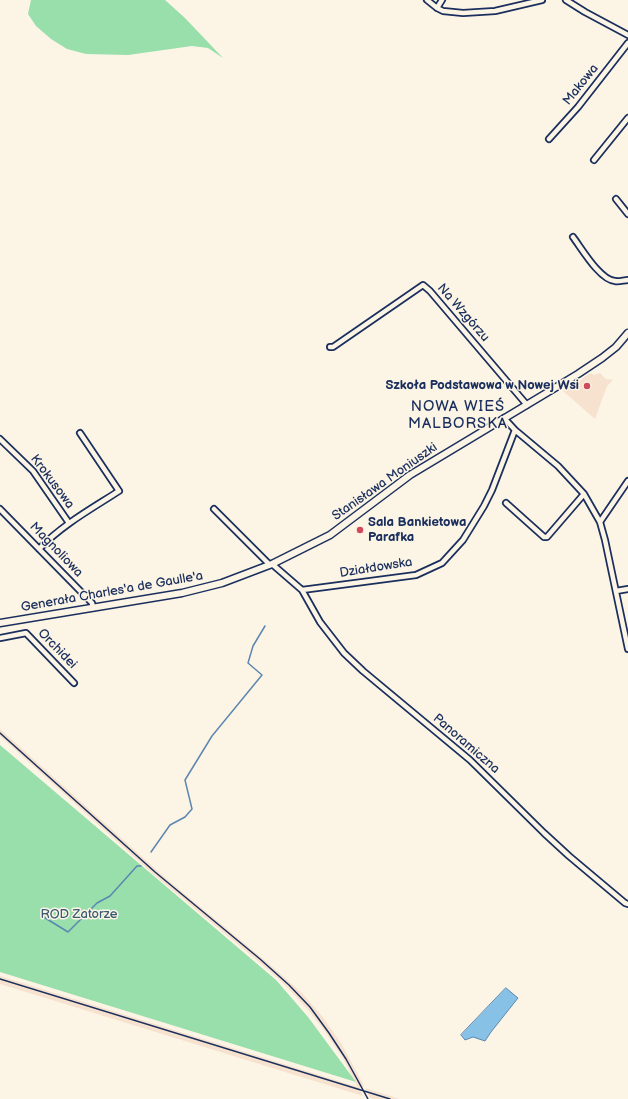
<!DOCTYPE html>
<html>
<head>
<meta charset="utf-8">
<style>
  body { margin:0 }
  canvas { display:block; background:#fcf5e5 }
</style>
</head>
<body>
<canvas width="628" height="1099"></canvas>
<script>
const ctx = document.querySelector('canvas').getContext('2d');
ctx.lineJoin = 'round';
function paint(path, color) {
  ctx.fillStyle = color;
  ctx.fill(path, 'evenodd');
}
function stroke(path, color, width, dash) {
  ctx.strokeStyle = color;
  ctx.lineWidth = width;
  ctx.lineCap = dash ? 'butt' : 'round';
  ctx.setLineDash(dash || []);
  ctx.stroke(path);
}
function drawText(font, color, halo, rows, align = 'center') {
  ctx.font = font + ' "Balsamiq Sans",sans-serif';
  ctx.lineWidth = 3;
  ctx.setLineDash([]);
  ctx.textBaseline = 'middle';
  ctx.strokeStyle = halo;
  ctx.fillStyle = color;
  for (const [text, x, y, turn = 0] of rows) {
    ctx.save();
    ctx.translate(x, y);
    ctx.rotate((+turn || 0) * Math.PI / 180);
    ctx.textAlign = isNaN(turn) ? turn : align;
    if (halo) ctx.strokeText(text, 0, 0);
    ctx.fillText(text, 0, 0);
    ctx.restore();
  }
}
const built = new Path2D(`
  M591,373L594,375L600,373L606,379L613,380L607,386L595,419L563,391L578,383L584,377Z
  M0,729L169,881L268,963L302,993L322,1016L341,1043L362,1082L364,1086L359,1088L363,1096L0,984V976L358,1087L341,1055L323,1029L309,1011L285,985L265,967L153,874L0,736Z
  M365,1088L400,1099H375L370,1098Z`);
const green = new Path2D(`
  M31,0H165L185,18L223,58L208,48L192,46L128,55L86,54L67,49L51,39L36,26L28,14Z
  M0,745L276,980L308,1017L356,1082L0,972Z`);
const water = new Path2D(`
  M506,988L518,998L491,1032L485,1041L473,1037L465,1040L461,1035Z`);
const stream = new Path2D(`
  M151,852L170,825L185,817L192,809L185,780L212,736L262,675L248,663L253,646L265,626
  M42,916L68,932L97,903L110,896L137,866H141`);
const street = new Path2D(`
  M427,0L437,8L443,11L463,13L495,11L542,0
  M566,0L585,12L628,35
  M437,8L442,0
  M549,139L578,107L628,43
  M594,160L628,118
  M616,199L628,214
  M573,237C582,249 600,280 615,281C619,282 624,280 628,280
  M330,347H333L423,285L430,291L527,405
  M515,430L558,466L584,494L600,522L605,540L628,649
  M0,439L33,471L69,523
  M506,503L544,537H547L584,494
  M0,509L92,603L93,608
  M214,509L270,565
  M600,522L628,481
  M39,549C62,525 91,509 119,491L80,433
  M272,564L302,590L416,575L442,563L463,540L484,506L492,490L515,430L504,418
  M302,590L320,622L344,653L363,671L470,760L544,833L569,856L625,903L628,904
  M616,591L628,589
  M0,638L26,633L74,683`);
const secondary = new Path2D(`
  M0,623L182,593L222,583L272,564L330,535L410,475L578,374L602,358L616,347L628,333`);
const rail = new Path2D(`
  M0,733L155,872L260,959L289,985L310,1007L329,1033L346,1059L368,1099
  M0,979L390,1099`);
const markers = [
  [587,386,4,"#d1495b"],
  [360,530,4,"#d1495b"]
];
const streetNames = [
  ["Makowa",581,85,-51],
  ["Na Wzgórzu",463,313,49],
  ["Krokusowa",52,482,53],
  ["Stanisława Moniuszki",385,482,-35],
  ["Magnoliowa",56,550,46],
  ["Działdowska",376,568,-9],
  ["Generała Charles'a de Gaulle'a",112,592,-10],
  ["Orchidei",57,649,46],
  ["Panoramiczna",466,744,41]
];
const poiNames = [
  ["Szkoła Podstawowa w Nowej Wsi",579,386],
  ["Sala Bankietowa",368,523,"left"],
  ["Parafka",368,538,"left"]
];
const parkNames = [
  ["ROD Zatorze",79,915]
];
const quarterNames = [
  ["NOWA WIEŚ",458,407],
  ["MALBORSKA",458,424]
];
paint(built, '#f6e2ce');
paint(green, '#99dfac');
paint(water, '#87c2e6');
stroke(water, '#5c87b0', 1);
stroke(stream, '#5c87b0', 1.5);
stroke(street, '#1b2f5e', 8);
stroke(secondary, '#1b2f5e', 9);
stroke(street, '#fcf5e5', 4.5);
stroke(secondary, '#fcf5e5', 6);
stroke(rail, '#1b2f5e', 1.5);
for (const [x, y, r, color] of markers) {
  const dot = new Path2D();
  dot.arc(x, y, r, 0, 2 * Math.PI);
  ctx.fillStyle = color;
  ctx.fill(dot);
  stroke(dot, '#fcf5e5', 1.5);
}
drawText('13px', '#1b2f5e', '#fcf5e5', streetNames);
drawText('bold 13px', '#1b2f5e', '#fcf5e5', poiNames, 'right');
drawText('13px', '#3a5b72', '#fcf5e5', parkNames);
ctx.letterSpacing = '1px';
drawText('15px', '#1b2f5e', '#fcf5e5', quarterNames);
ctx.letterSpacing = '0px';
</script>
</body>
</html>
